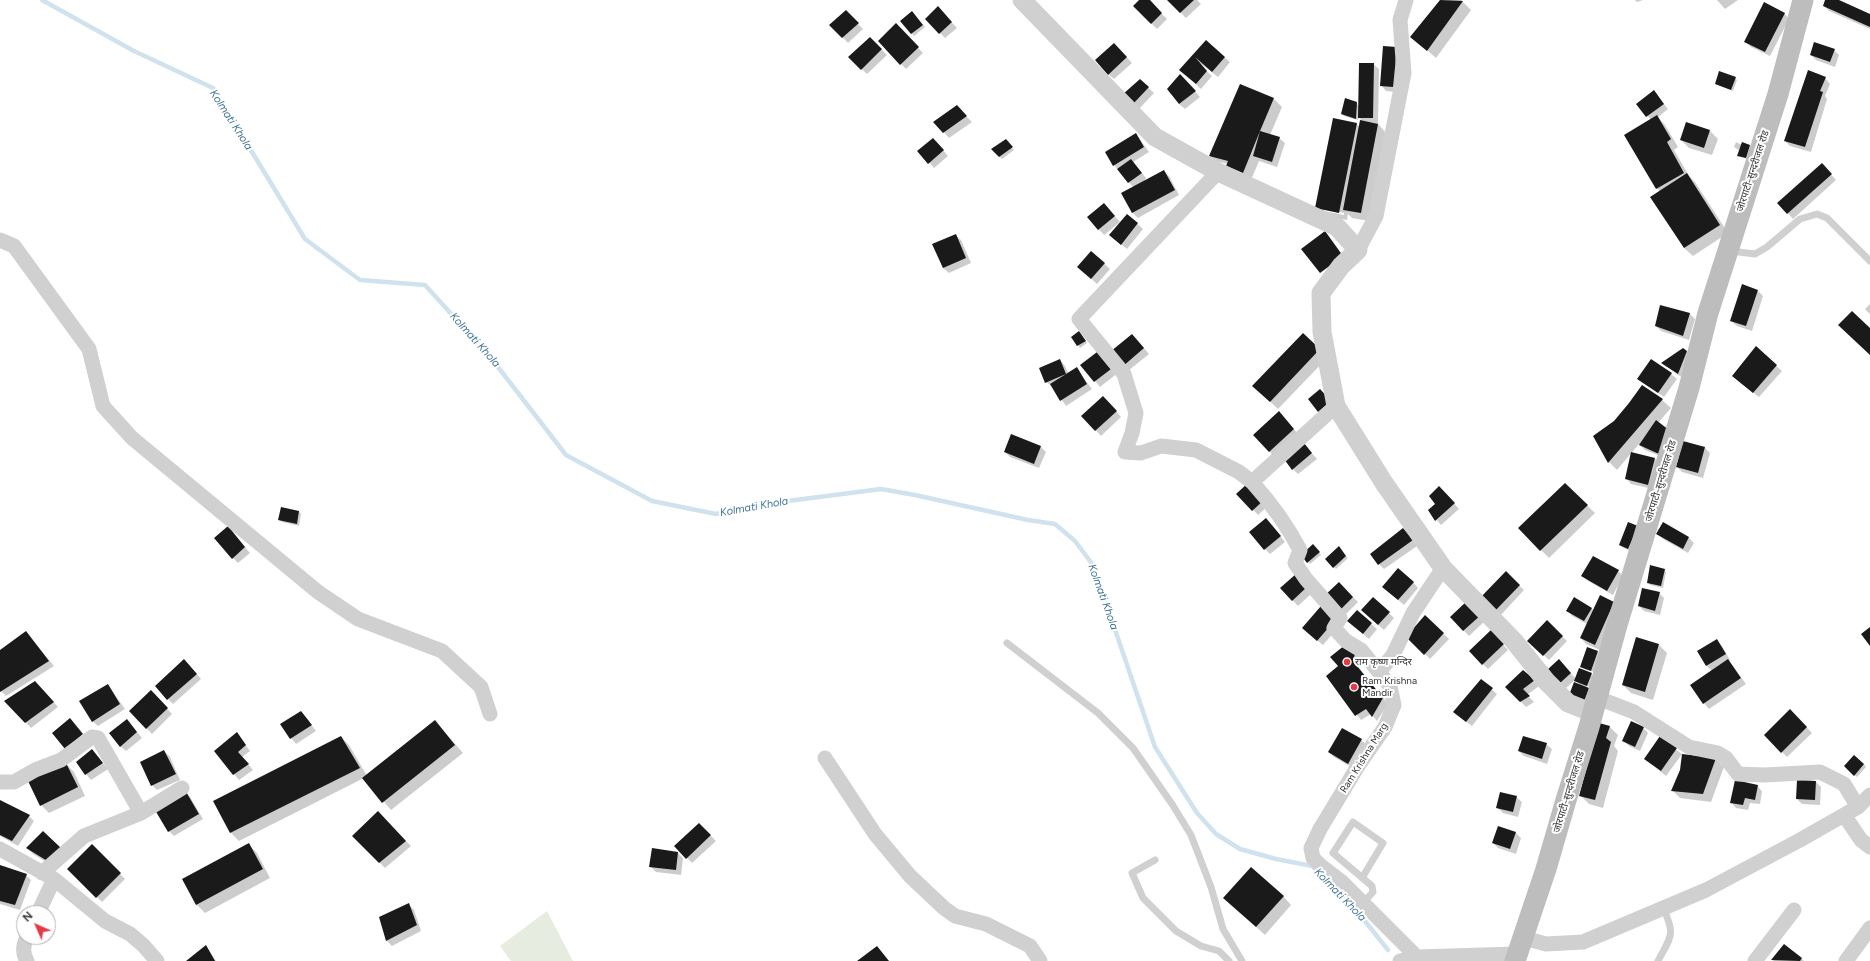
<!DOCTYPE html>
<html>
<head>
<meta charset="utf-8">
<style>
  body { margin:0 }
  #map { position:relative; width:1870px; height:961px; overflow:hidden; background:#fff; font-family:Figtree,sans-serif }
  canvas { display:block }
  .north { position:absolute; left:16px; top:905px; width:40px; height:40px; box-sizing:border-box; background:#fff; border:1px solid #adadad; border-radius:50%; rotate:315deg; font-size:11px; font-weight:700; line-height:16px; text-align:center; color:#333 }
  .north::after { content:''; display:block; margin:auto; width:14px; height:18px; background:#e63946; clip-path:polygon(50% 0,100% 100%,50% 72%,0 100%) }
</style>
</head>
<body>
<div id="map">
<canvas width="1870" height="961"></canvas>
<div class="north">N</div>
</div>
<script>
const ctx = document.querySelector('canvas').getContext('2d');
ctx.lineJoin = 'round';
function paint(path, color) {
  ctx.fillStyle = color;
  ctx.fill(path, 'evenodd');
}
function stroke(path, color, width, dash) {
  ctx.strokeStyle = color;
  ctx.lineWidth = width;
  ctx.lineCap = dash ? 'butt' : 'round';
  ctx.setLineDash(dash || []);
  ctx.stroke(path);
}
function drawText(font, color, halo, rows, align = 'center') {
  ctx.font = font + ' Figtree,"Noto Sans Devanagari",sans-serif';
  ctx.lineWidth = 4;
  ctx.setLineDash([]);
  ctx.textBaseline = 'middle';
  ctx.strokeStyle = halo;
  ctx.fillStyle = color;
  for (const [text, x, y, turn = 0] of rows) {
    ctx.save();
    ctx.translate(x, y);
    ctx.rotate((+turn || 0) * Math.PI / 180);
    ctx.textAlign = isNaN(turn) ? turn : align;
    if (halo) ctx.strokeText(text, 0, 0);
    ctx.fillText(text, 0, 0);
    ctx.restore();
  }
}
const green = new Path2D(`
  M547,911L573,961H511L500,946Z`);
const shadow = new Path2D(`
  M1148,0L1167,19L1157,29L1134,6Z
  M1168,0H1197L1201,4L1186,18Z
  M1441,0H1461L1471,10L1436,58L1411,36Z
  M1635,0H1643L1637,2Z
  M1717,0H1738L1725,9Z
  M1826,0H1836L1870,15V29L1829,11L1824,6Z
  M938,8L957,28L945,38L926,19Z
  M846,12L863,29L848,43L831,25Z
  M1784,13L1789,19L1770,56L1751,47L1746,42Z
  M914,15L925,27L914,36L901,21Z
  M896,25L923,53L906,69L879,41Z
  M870,38L887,55L867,74L850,57Z
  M1206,42L1230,62L1218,77L1200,63L1199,64L1212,76L1201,89L1181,70Z
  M1396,48L1398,92L1386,91L1381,85Z
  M1119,49L1132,63L1114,79L1108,74Z
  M1834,50L1839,55L1835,67L1816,60L1811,55Z
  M1373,64L1379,69L1378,124L1386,133L1369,221L1352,218L1348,214L1347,220L1324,216L1316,208L1356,124L1360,127L1361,120L1359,117L1358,120L1344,116L1342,114L1356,103L1359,106ZM1324,209L1344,213V215L1324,211Z
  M1180,76L1200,97L1185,109L1179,104Z
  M1735,78L1737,80L1733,91L1716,84Z
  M1825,78L1830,84L1825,96L1827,99L1811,152L1790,146L1785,141Z
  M1140,80L1154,93L1139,109L1129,100Z
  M1654,92L1668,109L1658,117L1665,125L1678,147L1674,150L1689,176L1695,182L1728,233L1693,256L1684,248L1652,197L1660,192L1657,188L1651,120L1638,104Z
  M1274,99L1282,107L1270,135L1279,138L1285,143L1277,167L1259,161L1251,180L1228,164L1215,161L1210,156Z
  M956,106L972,122L949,138L935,122Z
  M1687,124L1710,131L1718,139L1712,155L1689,148L1681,140Z
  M1136,134L1149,152L1133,162L1146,178L1143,183L1164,171L1169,176L1179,195L1138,218L1133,213L1122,194L1134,188L1114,165Z
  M1005,141L1014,150L1002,159L992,149Z
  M1736,142L1742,145V144L1750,146L1752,148L1748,160L1739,155L1740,151L1734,147Z
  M938,144L948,156L934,168L919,151Z
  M1827,170L1836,180L1793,219L1779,203Z
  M1104,204L1120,222L1104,235L1088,217Z
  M1127,215L1143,229L1127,249L1116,240Z
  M955,235L961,240L971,263L949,273L943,268L933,245Z
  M1092,252L1110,269L1097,284L1084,272Z
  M1758,291L1763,296L1752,331L1737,326L1731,321Z
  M1870,304V314L1865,309Z
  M1689,313L1695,319L1689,340L1661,331L1656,326Z
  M1081,335L1087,343L1080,348L1072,337Z
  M1137,340L1149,354L1128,371L1123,366Z
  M1756,348L1782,371L1759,397L1738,381Z
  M1100,350L1119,372L1100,387L1082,365Z
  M1319,350L1327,358L1278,409L1262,394Z
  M1686,351L1692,357L1684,379L1662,363Z
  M1060,360L1065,366L1068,373L1076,368L1092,389L1066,406L1053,387L1046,382Z
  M1671,374L1677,379L1664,397L1639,379Z
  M1642,386L1662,400L1671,408L1658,423L1665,458L1645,450L1639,444L1617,470L1609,462Z
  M1109,403L1121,417L1101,436L1083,416Z
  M1284,418L1299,435L1275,457L1269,451Z
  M1041,447L1046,452L1039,468L1010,457L1005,452Z
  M1704,447L1710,453L1703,478L1682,472L1677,467Z
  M1309,450L1317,459L1298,474L1293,469Z
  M1655,459L1660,465L1653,489L1631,484L1626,478Z
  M1565,484L1595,513L1549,558L1519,528Z
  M1445,493L1459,509L1441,525L1429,511Z
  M1238,494L1268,506L1258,515Z
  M299,511L301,514L299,526L282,522L279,520Z
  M1271,525L1285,542L1270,554L1265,549Z
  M1637,527L1631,551L1622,547L1620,545Z
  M1403,529L1417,546L1384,569L1379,564Z
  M233,533L250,553L238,563L233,558Z
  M1658,534L1688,537L1694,543L1688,553L1663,539Z
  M1315,548L1321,555L1310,564L1308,562Z
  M1338,548L1348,558L1336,569L1326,559Z
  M1664,570L1666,572L1663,588L1650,585L1648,582Z
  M1618,571L1623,576L1613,595L1588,581L1583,576Z
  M1506,573L1524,590L1500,616L1481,598Z
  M1296,576L1312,593L1298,606L1282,589Z
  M1413,582L1418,588L1404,605L1389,592Z
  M1339,583L1358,602L1344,616L1325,597Z
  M1659,593L1664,598L1660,615L1644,611L1639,606Z
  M1468,601L1486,620L1469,636L1451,617Z
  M1614,603L1600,650L1586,644L1581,638L1587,624L1572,616L1567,610L1591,608L1594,611Z
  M1357,611L1377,629L1369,639L1354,626Z
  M1389,613L1394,618L1384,630L1367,615Z
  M1426,617L1449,639L1430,659L1408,637Z
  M1547,622L1567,641L1549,660L1529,641Z
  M1340,625L1323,645L1308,633Z
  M26,632L54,666L6,696L0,690V651Z
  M1491,632L1508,650L1488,669L1470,651Z
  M1716,641L1722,646L1730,660L1729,661L1746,684L1709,709L1704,703L1712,671L1707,666Z
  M1659,645L1667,653L1653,700L1631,693L1623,685Z
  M1598,652L1600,654L1594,672L1584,669L1581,667Z
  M1355,654L1360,660L1358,667L1388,704L1377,721L1371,714L1361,720L1328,677Z
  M189,666L201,679L173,704L168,699Z
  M1564,666L1576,679L1591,674L1594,677L1590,687L1586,686L1591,691L1585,706L1581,686L1575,680L1566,688L1560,683Z
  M1524,672L1539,686L1527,695L1534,702L1526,707L1506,687Z
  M1481,680L1497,694L1472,726L1460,717Z
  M108,685L125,709L98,726L92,721Z
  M41,688L58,707L31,728L6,701Z
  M156,697L172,714L152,734L130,711Z
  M1790,710L1812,733L1787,757L1765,735Z
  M306,718L316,731L296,744L291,738Z
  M435,721L463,753L391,810L364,778L239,841L231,833L214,802L341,737L349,745L367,776Z
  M132,726L142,738L126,751L120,746Z
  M1609,726L1618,735L1614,746L1618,751L1603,808L1589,804L1581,796Z
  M1643,728L1648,733L1640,751L1629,746L1624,741Z
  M1343,729L1361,740L1367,745L1353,768L1334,757L1329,752Z
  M237,734L250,751L242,757L253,770L239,780L234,774Z
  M1660,737L1682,754L1666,776L1645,759Z
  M1546,744L1552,749L1547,764L1524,756L1519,751Z
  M164,751L170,757L180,780L157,790L152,785Z
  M97,756L108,769L91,780L86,774Z
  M1716,759L1724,767L1711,802L1680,798L1672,790Z
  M66,764L74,772L85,796L49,813L41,805Z
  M1864,764L1866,767L1857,777L1847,769Z
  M1816,782L1821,787L1820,805L1802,804L1797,799Z
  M1757,786L1762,791L1760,804L1750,803L1748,810L1736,808L1731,802Z
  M185,791L190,797L203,819L174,836L169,831Z
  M1516,797L1522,802L1518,817L1503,813L1497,807Z
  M0,802L29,816L34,821L18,846L0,836Z
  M378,813L411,846L385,868L353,836Z
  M699,824L716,841L692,863L676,846Z
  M1498,827L1516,833L1521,838L1516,854L1498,848L1493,843Z
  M248,844L257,853L270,878L205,913L197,905L183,880Z
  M92,846L125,879L102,902L69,869Z
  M27,848L66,854L54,867L33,854Z
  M653,849L678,853L683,858L681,875L656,872L650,866Z
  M0,866L26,875L31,880L20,910L0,904Z
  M1283,896L1291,905L1265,935L1233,906Z
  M409,905L414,910L421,931L392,946L387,941Z
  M1784,945L1802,959L1804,961H1773Z
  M206,946L216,961H187Z`);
const stream = new Path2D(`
  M42,0L134,51L213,88L305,239L360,280L425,285L491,358L566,455L652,501L716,514L788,501L881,489L915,495L1028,520L1055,524L1075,541L1093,565L1155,747L1197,813L1216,834L1240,849L1276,859L1312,866L1314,868
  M1320,874L1353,906L1388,950`);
const building = new Path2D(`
  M1139,0H1150L1162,13L1151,24L1133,6Z
  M1167,0H1194L1180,13Z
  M1440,0L1463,1L1427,51L1410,37Z
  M1825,0H1839L1870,14V27L1823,6Z
  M1764,2L1785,13L1765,52L1744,42Z
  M938,6L952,22L939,34L925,19Z
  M846,10L859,23L842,38L829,25Z
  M912,11L923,25L911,34L900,21Z
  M896,23L919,47L900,65L878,41Z
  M870,37L882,49L861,70L848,57Z
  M1206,40L1225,57L1212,72L1195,57L1207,71L1196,84L1179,70Z
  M1814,42L1835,49L1830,62L1810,55Z
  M1114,43L1127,57L1108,75L1095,60Z
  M1383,46L1397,47L1393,87L1380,86Z
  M1359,63H1374L1373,118H1358Z
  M1808,70L1826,77L1820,91L1823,92L1805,147L1784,141Z
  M1719,71L1736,77L1731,90L1715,84Z
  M1180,74L1196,91L1179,104L1167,89Z
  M1140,79L1149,87L1133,104L1122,95Z
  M1240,84L1274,98L1260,131L1280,137L1272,162L1253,156L1260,131L1243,173L1226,166L1228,161L1209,156Z
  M1654,90L1664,104L1646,117L1636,104Z
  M1345,98L1357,102L1356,119L1341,114Z
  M957,105L967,116L943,133L933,122Z
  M1657,115L1671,139L1667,142L1684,173L1656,189L1624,135Z
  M1333,118L1357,123L1339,213L1315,208Z
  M1360,120L1378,124L1361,213L1343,210Z
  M1686,122L1710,130L1704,148L1680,140Z
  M1136,133L1144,147L1113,166L1105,152Z
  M933,138L944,150L928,164L917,151Z
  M1006,139L1013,147L999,157L991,149Z
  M1742,142L1750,145L1746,158L1737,156Z
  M1131,159L1142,173L1128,183L1117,169Z
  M1822,163L1832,174L1787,214L1777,203Z
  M1164,170L1175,190L1132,213L1121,193Z
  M1687,173L1720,225L1684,248L1650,197Z
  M1104,203L1115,216L1098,230L1087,217Z
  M1127,214L1138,223L1121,245L1109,235Z
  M1325,231L1343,256L1320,273L1301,249Z
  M956,234L966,258L943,268L932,244Z
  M1091,251L1105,263L1091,279L1077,267Z
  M1742,284L1758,290L1746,326L1730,321Z
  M1660,305L1690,313L1683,336L1655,326Z
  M1852,311L1870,328V355L1838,325Z
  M1079,331L1086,341L1077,346L1071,337Z
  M1303,333L1320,349L1270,402L1252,386Z
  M1132,334L1144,348L1122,367L1110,352Z
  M1756,346L1777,365L1753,393L1732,376Z
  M1683,348L1687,351L1678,374L1661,363Z
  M1101,349L1115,366L1094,382L1080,365Z
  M1060,359L1066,374L1077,367L1087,384L1060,401L1050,384L1066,374L1045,383L1039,368Z
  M1651,359L1672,373L1658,393L1637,379Z
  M1642,385L1663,399L1608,463L1593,436L1614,421L1629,403Z
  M1320,389L1331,401L1318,412L1308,399Z
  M1103,396L1117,411L1095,431L1081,416Z
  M1279,411L1294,429L1269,452L1253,435Z
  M1656,420L1669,430L1659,454L1639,445Z
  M1011,434L1041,446L1034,464L1004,452Z
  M1683,441L1705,447L1698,473L1676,467Z
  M1304,443L1312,453L1292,470L1284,459Z
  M1631,452L1655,458L1648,485L1625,479Z
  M1248,483L1264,500L1252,511L1236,494Z
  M1565,483L1588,505L1540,551L1518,528Z
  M1439,486L1455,503L1435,521L1428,510L1435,504L1429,496Z
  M281,507L299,511L297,524L278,520Z
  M1266,518L1281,536L1264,550L1249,532Z
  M1628,522L1638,526L1628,549L1619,545Z
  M1663,522L1689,537L1683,549L1656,534Z
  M228,526L245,547L232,559L214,538Z
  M1403,528L1413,540L1378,565L1370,554Z
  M1313,544L1320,552L1307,563L1301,555Z
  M1339,546L1346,556L1333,568L1325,559Z
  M1593,556L1619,570L1607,591L1581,576Z
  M1650,565L1665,569L1661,586L1647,583Z
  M1398,568L1414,582L1398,600L1382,587Z
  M1506,571L1520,585L1494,612L1480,598Z
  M1296,574L1307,587L1292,601L1280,588Z
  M1339,582L1353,597L1338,612L1323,597Z
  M1642,588L1660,592L1655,611L1638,606Z
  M1600,595L1614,602L1595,645L1580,638Z
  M1373,597L1390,612L1378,625L1361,610Z
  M1574,597L1592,608L1584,621L1566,611Z
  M1468,600L1482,614L1463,631L1450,617Z
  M1321,606L1336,619L1317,641L1302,628Z
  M1357,610L1372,623L1363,634L1347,621Z
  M1425,615L1444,633L1424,655L1406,637Z
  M1547,620L1563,636L1543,656L1527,641Z
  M1870,627V646L1861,634Z
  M1491,630L1504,644L1482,665L1469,651Z
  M26,631L49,661L0,692V650Z
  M1636,637L1659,644L1645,692L1622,685Z
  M1717,639L1726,654L1706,666L1697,651Z
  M1345,645L1355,654L1353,661L1383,698L1372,717L1366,709L1355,716L1326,676L1338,666L1330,657Z
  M1587,647L1598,651L1591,671L1580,667Z
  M184,659L197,674L167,700L155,686Z
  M1559,659L1571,673L1560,683L1547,670Z
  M1728,659L1741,678L1703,704L1690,685Z
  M1579,668L1592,673L1587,686L1574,681Z
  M1523,670L1535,680L1523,689L1530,696L1520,702L1505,687Z
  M1481,679L1493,688L1466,722L1453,712Z
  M35,681L54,702L25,723L4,701Z
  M1574,682L1589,688L1583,704L1568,698Z
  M108,684L120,704L92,722L79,701Z
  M151,690L168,708L146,729L129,711Z
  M1790,709L1807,727L1781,753L1764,735Z
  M301,711L312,725L290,739L280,724Z
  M70,718L83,734L65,749L52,733Z
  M127,719L137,732L120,747L109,733Z
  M435,720L455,745L382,803L362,778Z
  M1631,721L1644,727L1635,747L1622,741Z
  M1599,723L1610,726L1606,738L1611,742L1595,800L1579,796Z
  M1342,728L1362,739L1348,764L1328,752Z
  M237,732L246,745L238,752L249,764L233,775L214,751Z
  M341,736L360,768L230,833L213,801Z
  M1523,736L1547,743L1542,759L1518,751Z
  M1660,736L1677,748L1661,771L1644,759Z
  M92,749L103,763L85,775L76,762Z
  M164,750L176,774L151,786L140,762Z
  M1682,754L1716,758L1703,794L1671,791L1680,770Z
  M1854,755L1864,764L1854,776L1844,766Z
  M66,763L78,787L40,806L28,781Z
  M1735,780L1758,785L1755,800L1745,798L1743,805L1730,803Z
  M1797,780L1816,781L1815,800L1796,799Z
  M185,790L199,814L168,832L155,810Z
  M1500,792L1517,796L1513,812L1496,808Z
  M0,800L30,815L12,841L0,835Z
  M378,811L406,841L379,863L352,836Z
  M699,823L711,835L686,859L674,846Z
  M1498,826L1516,832L1510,849L1492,843Z
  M43,831L61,848L49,862L26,848Z
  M249,843L263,869L196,905L182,879Z
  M92,844L121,873L96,898L67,869Z
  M652,848L678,852L676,870L649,867Z
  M0,865L27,874L15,905L0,901Z
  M1251,867L1284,896L1256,927L1223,898Z
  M409,903L417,925L386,941L379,917Z
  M1784,944L1802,958L1800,961L1771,960Z
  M206,945L215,961H186Z
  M877,946L889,961H857Z`);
const service = new Path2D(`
  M1730,251L1755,254L1767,247L1800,219L1817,214L1827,218L1870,261
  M1007,643L1098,713L1133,748L1172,804L1191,835L1211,887L1223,929L1242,961
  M1155,860L1132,873L1143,898L1176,931L1201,946L1219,951L1229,961
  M1362,878L1383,843L1353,822L1333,853L1372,886L1373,892L1363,903
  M1658,961C1671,936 1676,935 1663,908`);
const minor = new Path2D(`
  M1218,172L1079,319L1124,374L1136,413L1132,433L1125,452L1141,453L1161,446L1196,450L1239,472L1252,482
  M0,240L14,246L89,349L103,406L132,438L318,592L358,619L442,651L481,687L490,714
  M1358,250L1376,216L1404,73L1400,20L1406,0
  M1336,406L1252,482C1271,503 1287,525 1300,550L1295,563L1306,579L1340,618L1334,628L1346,641L1361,650L1379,672
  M1598,698L1634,712L1689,747L1718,753L1726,758L1738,774L1764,775L1820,772L1844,784L1858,807
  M825,758L875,834L910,876L944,908L955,916L986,924L1030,946L1040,961
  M0,782H14L35,770L61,760L92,737L98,738L141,813
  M1844,815L1861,840L1870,847
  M0,849L54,879L105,921L130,934L143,945L157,961
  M42,873L84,836L141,813L182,788
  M38,913L54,879
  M27,937C23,945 22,953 27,961
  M1524,938L1546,944L1583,942L1706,890L1800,840L1858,807L1870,795
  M1417,957L1342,882L1321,866L1313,858L1311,848L1320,829L1358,766L1385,727L1394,705L1390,686L1379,672L1393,655L1413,613L1443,568
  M1400,961L1417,957L1517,954
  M1755,961L1794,910
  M1846,961L1870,928`);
const tertiary = new Path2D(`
  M1022,0L1155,137L1218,172L1337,227L1358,250L1341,266L1321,293L1322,332L1336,406L1384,483L1443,568L1514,641L1546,681L1568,703L1593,713`);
const secondary = new Path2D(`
  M1515,961L1546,869L1566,800L1589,727L1617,625L1689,388L1708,313L1778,94L1803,0`);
const markers = [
  [1347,662,4,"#e63946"],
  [1354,687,4,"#e63946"]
];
const streetNames = [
  ["जोरपाटी-सुन्दरीजल रोड",1753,171,-72],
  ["जोरपाटी-सुन्दरीजल रोड",1661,481,-73],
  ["Ram Krishna Marg",1364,758,-58],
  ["जोरपाटी-सुन्दरीजल रोड",1569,792,-73]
];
const poiNames = [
  ["राम कृष्ण मन्दिर",1355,662],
  ["Ram Krishna",1362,681],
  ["Mandir",1362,693]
];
const waterNames = [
  ["Kolmati Khola",231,120,57],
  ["Kolmati Khola",475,340,48],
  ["Kolmati Khola",754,507,-10],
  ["Kolmati Khola",1103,597,70],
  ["Kolmati Khola",1340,895,46]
];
paint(green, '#e6ecdf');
paint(shadow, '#0003');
stroke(stream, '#cfe2ee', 4.5);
paint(building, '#1a1a1a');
stroke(service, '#d0d0d0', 7);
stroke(minor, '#d0d0d0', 15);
stroke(tertiary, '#d0d0d0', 19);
stroke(secondary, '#bdbdbd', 21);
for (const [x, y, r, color] of markers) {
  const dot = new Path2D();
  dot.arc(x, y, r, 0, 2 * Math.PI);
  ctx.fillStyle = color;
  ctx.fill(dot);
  stroke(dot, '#fff', 1.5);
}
drawText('10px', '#333', '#fff', streetNames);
drawText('10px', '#333', '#fff', poiNames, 'left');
drawText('italic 11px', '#3f7597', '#fff', waterNames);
</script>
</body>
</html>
